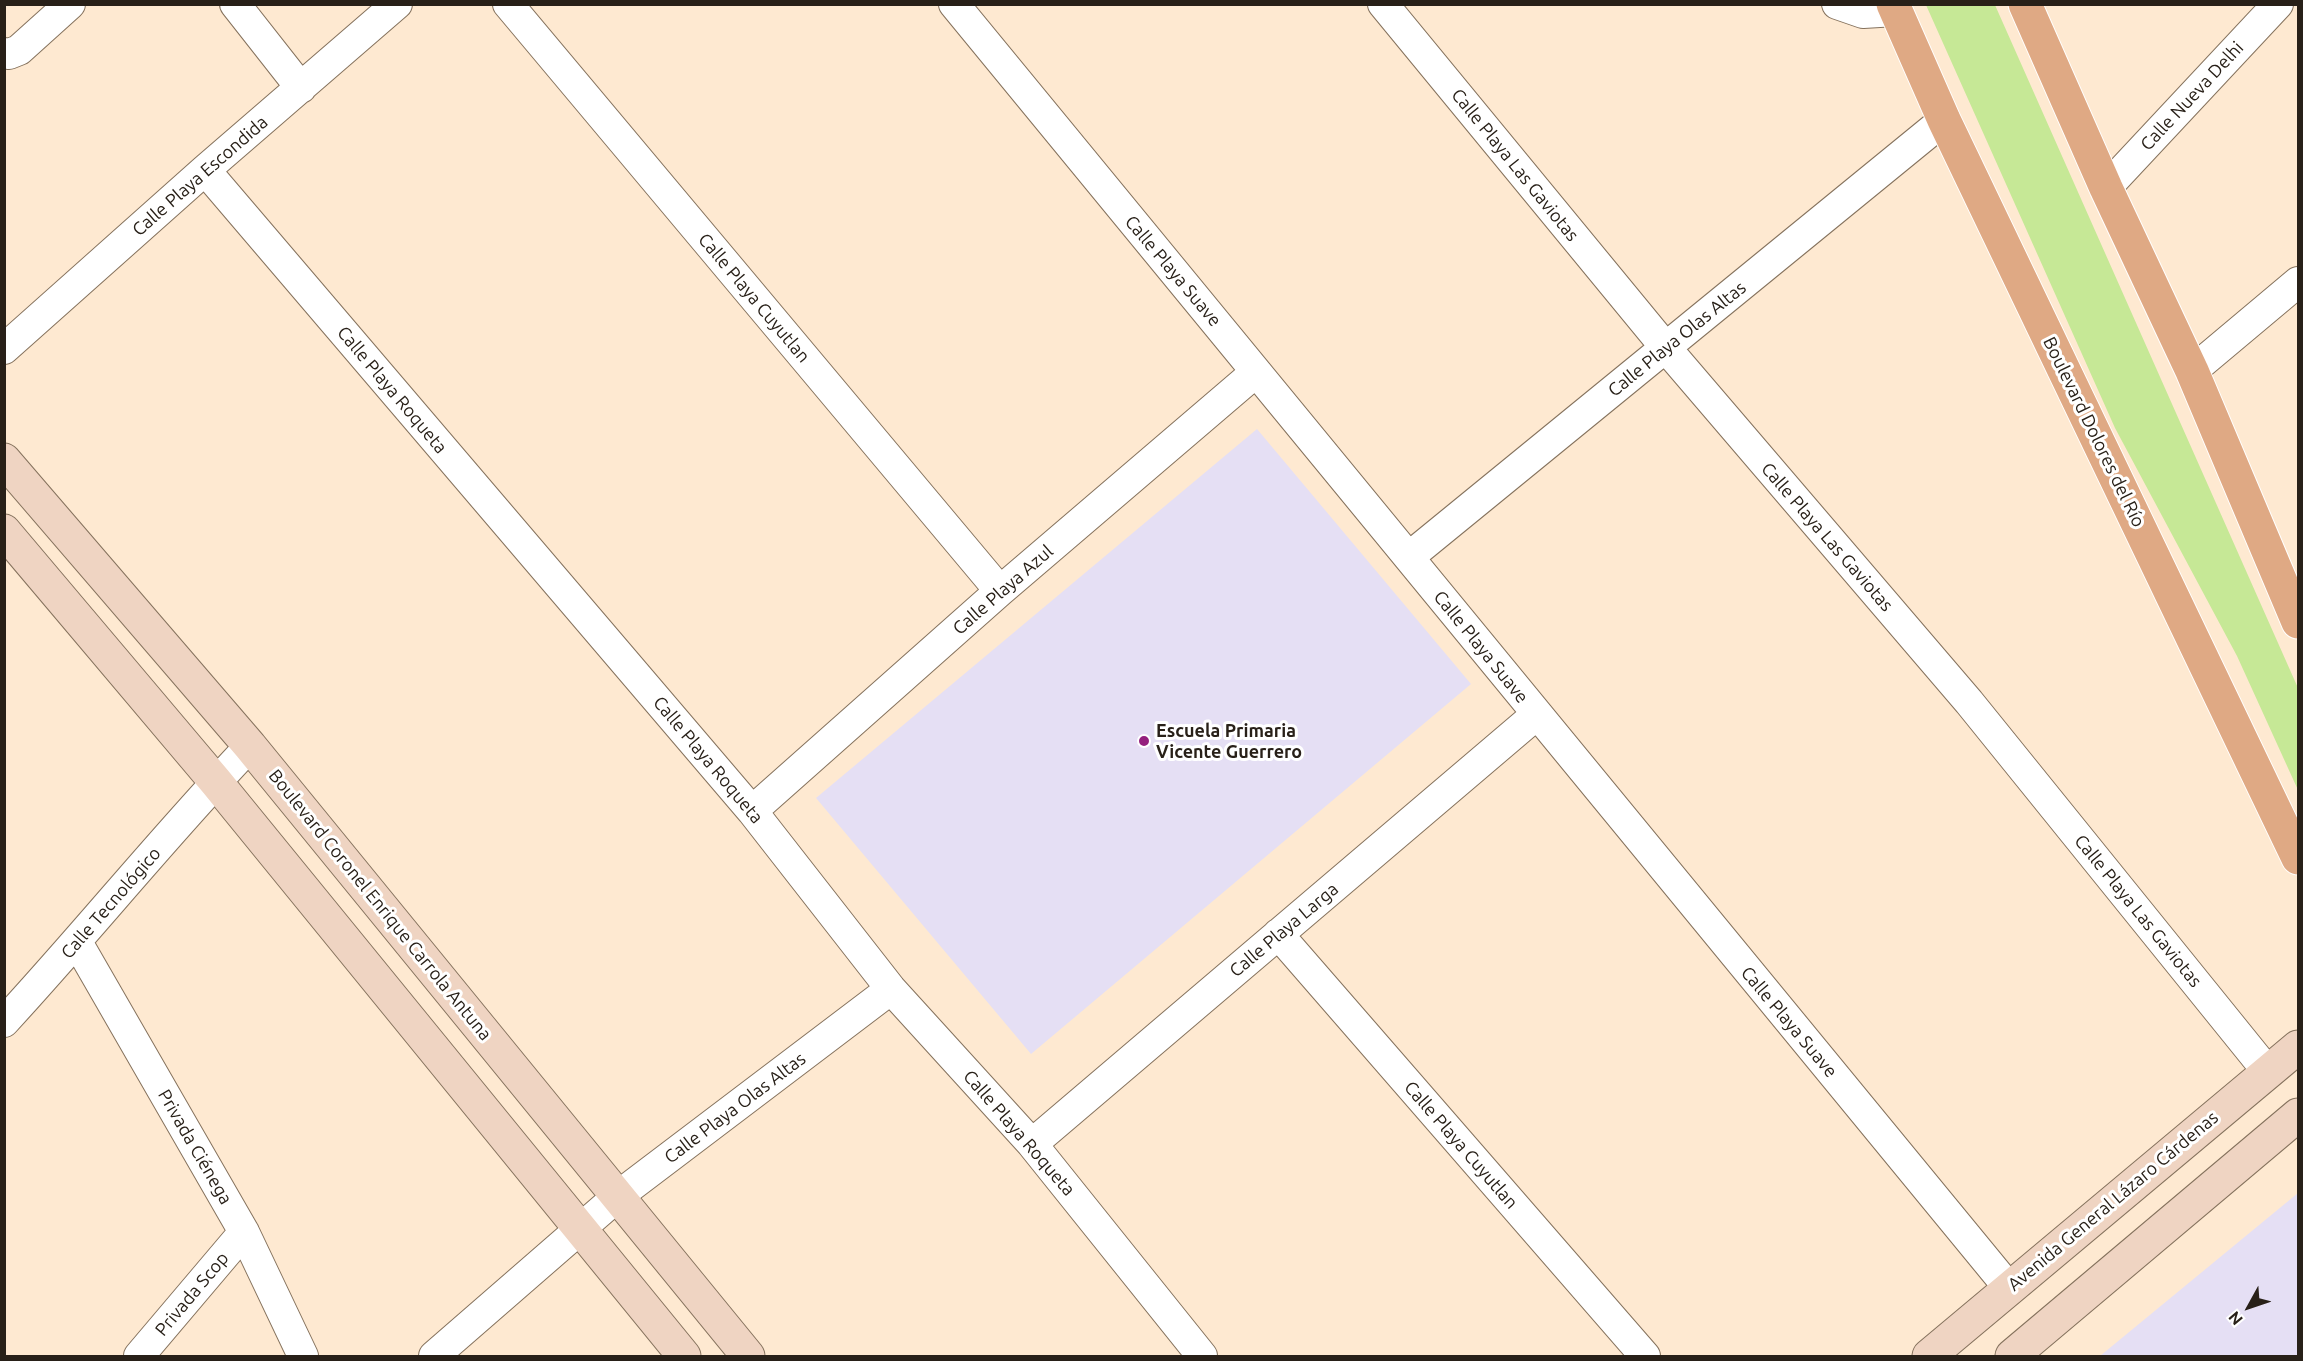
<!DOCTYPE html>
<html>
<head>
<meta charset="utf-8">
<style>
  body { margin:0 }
  #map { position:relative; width:2303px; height:1361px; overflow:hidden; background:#fee9d1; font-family:Ubuntu,sans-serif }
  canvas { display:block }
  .frame { position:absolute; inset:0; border:6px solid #282018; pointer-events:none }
  .north { position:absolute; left:2219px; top:1277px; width:60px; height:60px; -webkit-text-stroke:4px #fff; paint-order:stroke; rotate:230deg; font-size:16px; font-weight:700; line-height:24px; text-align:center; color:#282018 }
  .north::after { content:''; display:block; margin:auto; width:21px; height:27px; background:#282018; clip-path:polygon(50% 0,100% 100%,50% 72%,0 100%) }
</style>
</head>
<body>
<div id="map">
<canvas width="2303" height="1361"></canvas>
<div class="frame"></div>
<div class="north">N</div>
</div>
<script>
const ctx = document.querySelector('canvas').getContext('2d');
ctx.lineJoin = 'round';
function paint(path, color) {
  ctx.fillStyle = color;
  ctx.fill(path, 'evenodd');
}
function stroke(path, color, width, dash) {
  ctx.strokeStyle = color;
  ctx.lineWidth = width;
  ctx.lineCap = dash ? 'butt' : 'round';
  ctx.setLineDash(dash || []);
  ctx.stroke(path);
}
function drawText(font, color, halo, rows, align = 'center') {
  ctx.font = font + ' Ubuntu,sans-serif';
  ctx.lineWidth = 6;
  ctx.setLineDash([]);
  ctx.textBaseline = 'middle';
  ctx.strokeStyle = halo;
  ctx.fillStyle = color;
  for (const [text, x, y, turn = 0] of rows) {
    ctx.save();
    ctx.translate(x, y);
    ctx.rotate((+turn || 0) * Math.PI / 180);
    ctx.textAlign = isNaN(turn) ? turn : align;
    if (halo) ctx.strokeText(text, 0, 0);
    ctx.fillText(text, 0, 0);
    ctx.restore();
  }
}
const education = new Path2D(`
  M1257,429L1471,684L1031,1054L816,798Z
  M2298,1193V1356H2100Z`);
const green = new Path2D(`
  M1926,5H1995L2298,688V790L2237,656L2115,428Z`);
const minor = new Path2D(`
  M235,4L301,88
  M508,4L1000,591
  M954,4L2009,1288
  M1383,4L1666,348L1969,702L2268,1072
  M1837,4L1863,13L1896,11
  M4,53L9,54L19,50L70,4
  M205,170L752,811L891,989L1032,1144L1202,1356
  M2106,188L2278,4
  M4,349L205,170L397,4
  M2192,371L2298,282
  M1409,557L1944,120
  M752,811L1000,591L1256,372
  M1278,934L1645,1356
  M77,942L244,1232L303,1356
  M4,1022C88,931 165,835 250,746
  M1032,1144L1536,715
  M139,1356L244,1232
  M434,1356L618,1196L891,989`);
const secondary = new Path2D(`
  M4,460L250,746L748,1356
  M4,531L216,782L684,1356
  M1929,1356L2298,1047
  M2012,1356L2298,1115`);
const primary = new Path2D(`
  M1893,4L1944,120L2298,858
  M2025,4L2106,188L2192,371L2298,622`);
const markers = [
  [1144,741,6,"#941f7d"]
];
const streetNames = [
  ["Calle Nueva Delhi",2192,96,-47],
  ["Calle Playa Las Gaviotas",1515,165,51],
  ["Calle Playa Escondida",200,176,-41],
  ["Calle Playa Suave",1173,271,50],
  ["Calle Playa Cuyutlan",754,298,50],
  ["Calle Playa Olas Altas",1677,339,-39],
  ["Calle Playa Roqueta",392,390,50],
  ["Boulevard Dolores del Río",2094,432,64],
  ["Calle Playa Las Gaviotas",1827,537,49],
  ["Calle Playa Azul",1003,590,-41],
  ["Calle Playa Suave",1481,647,51],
  ["Calle Playa Roqueta",708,760,50],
  ["Calle Tecnológico",111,903,-49],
  ["Boulevard Coronel Enrique Carrola Antuna",380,905,51],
  ["Calle Playa Las Gaviotas",2138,911,51],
  ["Calle Playa Larga",1284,930,-40],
  ["Calle Playa Suave",1789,1022,50],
  ["Calle Playa Olas Altas",735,1108,-37],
  ["Calle Playa Roqueta",1019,1133,49],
  ["Calle Playa Cuyutlan",1461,1145,49],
  ["Privada Ciénega",195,1147,60],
  ["Avenida General Lázaro Cárdenas",2113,1201,-40],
  ["Privada Scop",192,1294,-50]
];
const poiNames = [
  ["Escuela Primaria",1156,731],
  ["Vicente Guerrero",1156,752]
];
paint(education, '#e5dff4');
paint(green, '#c6e896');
stroke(minor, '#85725d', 32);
stroke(secondary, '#85725d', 35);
stroke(primary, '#fff', 35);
stroke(minor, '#fff', 30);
stroke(secondary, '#efd4c2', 33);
stroke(primary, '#dfa984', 33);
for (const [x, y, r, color] of markers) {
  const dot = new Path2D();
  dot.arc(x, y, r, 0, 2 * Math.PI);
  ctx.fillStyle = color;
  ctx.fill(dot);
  stroke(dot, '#fff', 2);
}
drawText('18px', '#282018', '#fff', streetNames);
drawText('bold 18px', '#282018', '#fff', poiNames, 'left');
</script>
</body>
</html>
